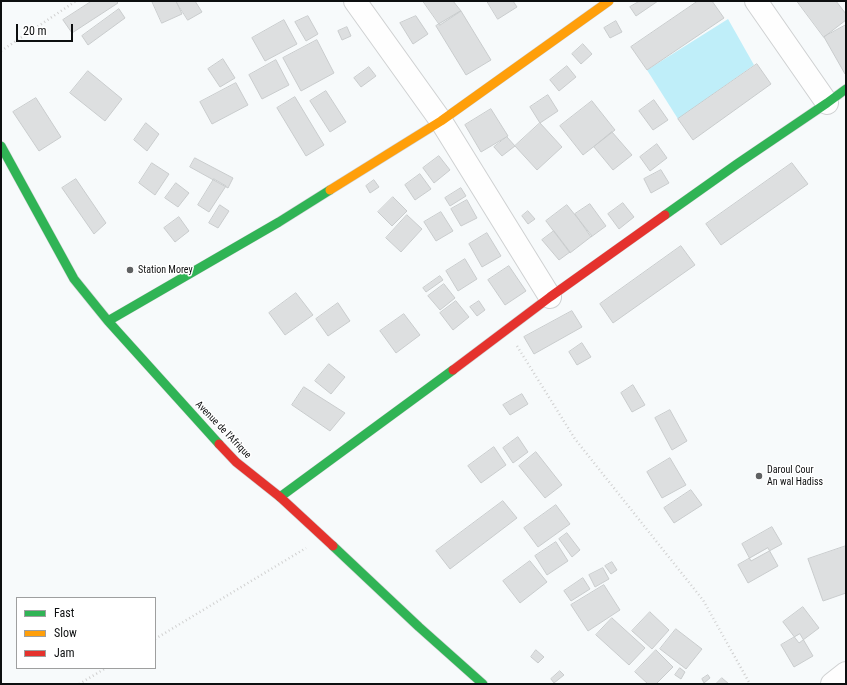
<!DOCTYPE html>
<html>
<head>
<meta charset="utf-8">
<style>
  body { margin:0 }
  #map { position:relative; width:847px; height:685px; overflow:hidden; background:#f7fafb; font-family:"Roboto Condensed",sans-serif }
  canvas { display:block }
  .frame { position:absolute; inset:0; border:2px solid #0d0f10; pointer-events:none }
  .legend { position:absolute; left:16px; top:597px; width:140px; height:72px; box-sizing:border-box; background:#fff; border:1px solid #9e9f9f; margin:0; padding:5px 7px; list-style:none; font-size:12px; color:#0d0f10 }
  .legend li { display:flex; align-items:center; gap:8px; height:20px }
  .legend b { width:20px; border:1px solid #9e9f9f }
  .scale { position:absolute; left:16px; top:24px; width:57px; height:18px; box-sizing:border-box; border:2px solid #0d0f10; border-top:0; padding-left:5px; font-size:12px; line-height:14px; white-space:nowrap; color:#0d0f10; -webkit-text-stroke:3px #fff; paint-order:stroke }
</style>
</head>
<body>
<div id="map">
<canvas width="847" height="685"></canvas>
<div class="frame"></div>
<ul class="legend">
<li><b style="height:5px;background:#30b455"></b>Fast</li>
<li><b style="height:5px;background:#ff9f0a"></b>Slow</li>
<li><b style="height:5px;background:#e5322d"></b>Jam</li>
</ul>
<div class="scale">20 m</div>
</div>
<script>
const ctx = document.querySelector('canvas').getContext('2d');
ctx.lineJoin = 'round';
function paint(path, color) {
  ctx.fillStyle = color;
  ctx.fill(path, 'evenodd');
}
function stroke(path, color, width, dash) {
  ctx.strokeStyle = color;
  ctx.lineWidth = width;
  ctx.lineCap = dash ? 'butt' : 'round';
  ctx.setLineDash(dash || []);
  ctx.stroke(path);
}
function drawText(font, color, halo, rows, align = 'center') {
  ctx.font = font + ' "Roboto Condensed",sans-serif';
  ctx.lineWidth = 3;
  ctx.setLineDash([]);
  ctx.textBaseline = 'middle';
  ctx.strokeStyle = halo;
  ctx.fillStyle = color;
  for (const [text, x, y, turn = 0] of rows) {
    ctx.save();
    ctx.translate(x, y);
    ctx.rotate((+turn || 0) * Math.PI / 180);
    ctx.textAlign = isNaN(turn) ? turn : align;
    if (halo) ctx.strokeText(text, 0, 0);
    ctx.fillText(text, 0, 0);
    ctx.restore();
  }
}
const green = new Path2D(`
  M728,19L754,65L678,119L647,70Z`);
const building = new Path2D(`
  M92,1H116L118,3L72,33L63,20Z
  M152,1H176L182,14L162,23Z
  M176,1H195L202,12L188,20Z
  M423,1H453L461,11L440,25Z
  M487,1H513L517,7L498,19Z
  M640,1H658L636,16L630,7Z
  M698,1H712L724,18L647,70L631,47Z
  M797,1H836L846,14V20L824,37Z
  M119,9L125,18L88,45L82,36Z
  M461,11L491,60L466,75L436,26Z
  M308,16L318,34L306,41L295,22Z
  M416,16L428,34L413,44L400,23Z
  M284,20L297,44L265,61L252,38Z
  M616,21L622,32L610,38L604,28Z
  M846,25V73L845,74L824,37Z
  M347,27L351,36L342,40L338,31Z
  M317,40L334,73L301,91L283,58Z
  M583,44L592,54L581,64L572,54Z
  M223,59L235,78L220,87L208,69Z
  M276,60L289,85L262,99L249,75Z
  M757,64L771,84L693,140L678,119Z
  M567,66L576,77L559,91L550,80Z
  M369,67L376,76L361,87L354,78Z
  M88,71L122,99L105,121L70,93Z
  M236,83L248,105L212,124L200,102Z
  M326,91L346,122L330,132L310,101Z
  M548,95L558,111L540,123L530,107Z
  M295,97L324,145L306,156L277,108Z
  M36,98L61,137L39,151L13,112Z
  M654,100L668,120L653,130L639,111Z
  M592,101L615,130L583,155L560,126Z
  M491,109L508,136L481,152L465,125Z
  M146,123L159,134L147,151L134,140Z
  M540,123L562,147L537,170L515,146Z
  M612,132L632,155L613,170L594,147Z
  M507,137L515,146L502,156L494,147Z
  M657,144L667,158L650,171L640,157Z
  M439,156L450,170L434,183L423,168Z
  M195,158L233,178L228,188L190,167Z
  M152,163L169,174L155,195L139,183Z
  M792,163L808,184L721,245L706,224Z
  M661,170L669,183L651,193L644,179Z
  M420,174L431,189L415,200L405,185Z
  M76,179L106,223L94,234L62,188Z
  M214,179L226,186L209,212L198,205Z
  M374,180L379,187L370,193L366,186Z
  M176,183L189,193L178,207L165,198Z
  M461,188L466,196L450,206L445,198Z
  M393,197L407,211L392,226L378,212Z
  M467,200L477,218L461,226L451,209Z
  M623,203L634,217L619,229L608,214Z
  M590,204L606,226L591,237L575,214Z
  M220,205L229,211L218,228L209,223Z
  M567,205L592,236L570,253L546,221Z
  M528,211L535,219L528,224L522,216Z
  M441,212L453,231L436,241L424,222Z
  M407,215L422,229L401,252L386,238Z
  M179,217L189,231L175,242L164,228Z
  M554,231L570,252L559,260L542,240Z
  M487,233L501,256L482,267L469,244Z
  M681,246L695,265L613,323L600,304Z
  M465,259L477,279L458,291L446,271Z
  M509,266L526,291L505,305L488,280Z
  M440,276L443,280L426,292L423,288Z
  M444,284L455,298L440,310L428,296Z
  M296,293L313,315L285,335L269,313Z
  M456,301L469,317L453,330L440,313Z
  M479,301L485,310L477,316L470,307Z
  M338,303L350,321L328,336L316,319Z
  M572,311L582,327L534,354L524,337Z
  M404,314L420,335L396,353L380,331Z
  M582,343L591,357L577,365L569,352Z
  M329,364L345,377L331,394L315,381Z
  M633,385L645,405L632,412L621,393Z
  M304,387L345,413L330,431L292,405Z
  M522,394L528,404L510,415L503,405Z
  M670,410L687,441L672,450L655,418Z
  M518,437L528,452L513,463L503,448Z
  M494,447L506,465L481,483L468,466Z
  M536,452L562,485L545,498L519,466Z
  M670,458L686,485L662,498L647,472Z
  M691,490L702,505L674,523L664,508Z
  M503,501L517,518L450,569L436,551Z
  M556,505L570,524L538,547L524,528Z
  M772,527L782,544L751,561L742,544Z
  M567,533L580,550L572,557L559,539Z
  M556,542L568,561L547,575L535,556Z
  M846,546V593L823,601L808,559Z
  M768,548L778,566L748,583L738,565Z
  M530,561L547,582L520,603L503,581Z
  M612,562L617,570L611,574L605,566Z
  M603,568L609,579L595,587L589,575Z
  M583,578L590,589L571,601L564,591Z
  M604,585L620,610L588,631L571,605Z
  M803,607L819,628L799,643L783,622Z
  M650,612L669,630L652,649L632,631Z
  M612,618L645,648L629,665L596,635Z
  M676,629L702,649L686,669L660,649Z
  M800,634L813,656L794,667L781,645Z
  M536,650L544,657L538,663L531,657Z
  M656,650L673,667L656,684H648L635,672Z
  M680,668L685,672L681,679L675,675Z
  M560,671L564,675L554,683L551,679Z
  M708,675L710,678L704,683L702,679Z
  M722,678L729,684H716Z`);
const path = new Path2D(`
  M1,51L76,1
  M517,346L575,439L703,600L750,684
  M155,639L306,548
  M79,684L106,668`);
const street = new Path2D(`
  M355,1L441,121L550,297
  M756,1L827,103
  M832,684L846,673`);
const fast = new Path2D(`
  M1,146L74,279L108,321L219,444
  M665,215L737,164L827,103L846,89
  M108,321L279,222L330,190
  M280,497L453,370
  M333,546L419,627L483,684`);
const slow = new Path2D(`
  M330,190L441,121L609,1`);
const jam = new Path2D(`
  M453,370L550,297L665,215
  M219,444L236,462L280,497L333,546`);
const markers = [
  [130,270,4,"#5f6162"],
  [759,476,4,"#5f6162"]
];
const poiNames = [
  ["Station Morey",138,270],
  ["Daroul Cour",767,470],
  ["An wal Hadiss",767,482]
];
const streetNames = [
  ["Avenue de l'Afrique",223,430,46]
];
paint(green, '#bfeef9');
paint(building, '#dddfe0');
stroke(building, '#c9cccd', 1);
stroke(street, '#cfd1d2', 24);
stroke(fast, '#cfd1d2', 10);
stroke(slow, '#cfd1d2', 10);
stroke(jam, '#cfd1d2', 10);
stroke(path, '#d0d0d0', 2.5, [1, 3]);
stroke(street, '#fefefe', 22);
stroke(fast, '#30b455', 9);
stroke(slow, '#ff9f0a', 9);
stroke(jam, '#e5322d', 9);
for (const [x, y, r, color] of markers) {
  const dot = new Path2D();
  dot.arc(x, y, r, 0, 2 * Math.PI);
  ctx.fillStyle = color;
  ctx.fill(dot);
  stroke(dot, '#fff', 1.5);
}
drawText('10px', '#0d0f10', '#fff', poiNames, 'left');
drawText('10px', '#0d0f10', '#fff', streetNames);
</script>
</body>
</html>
